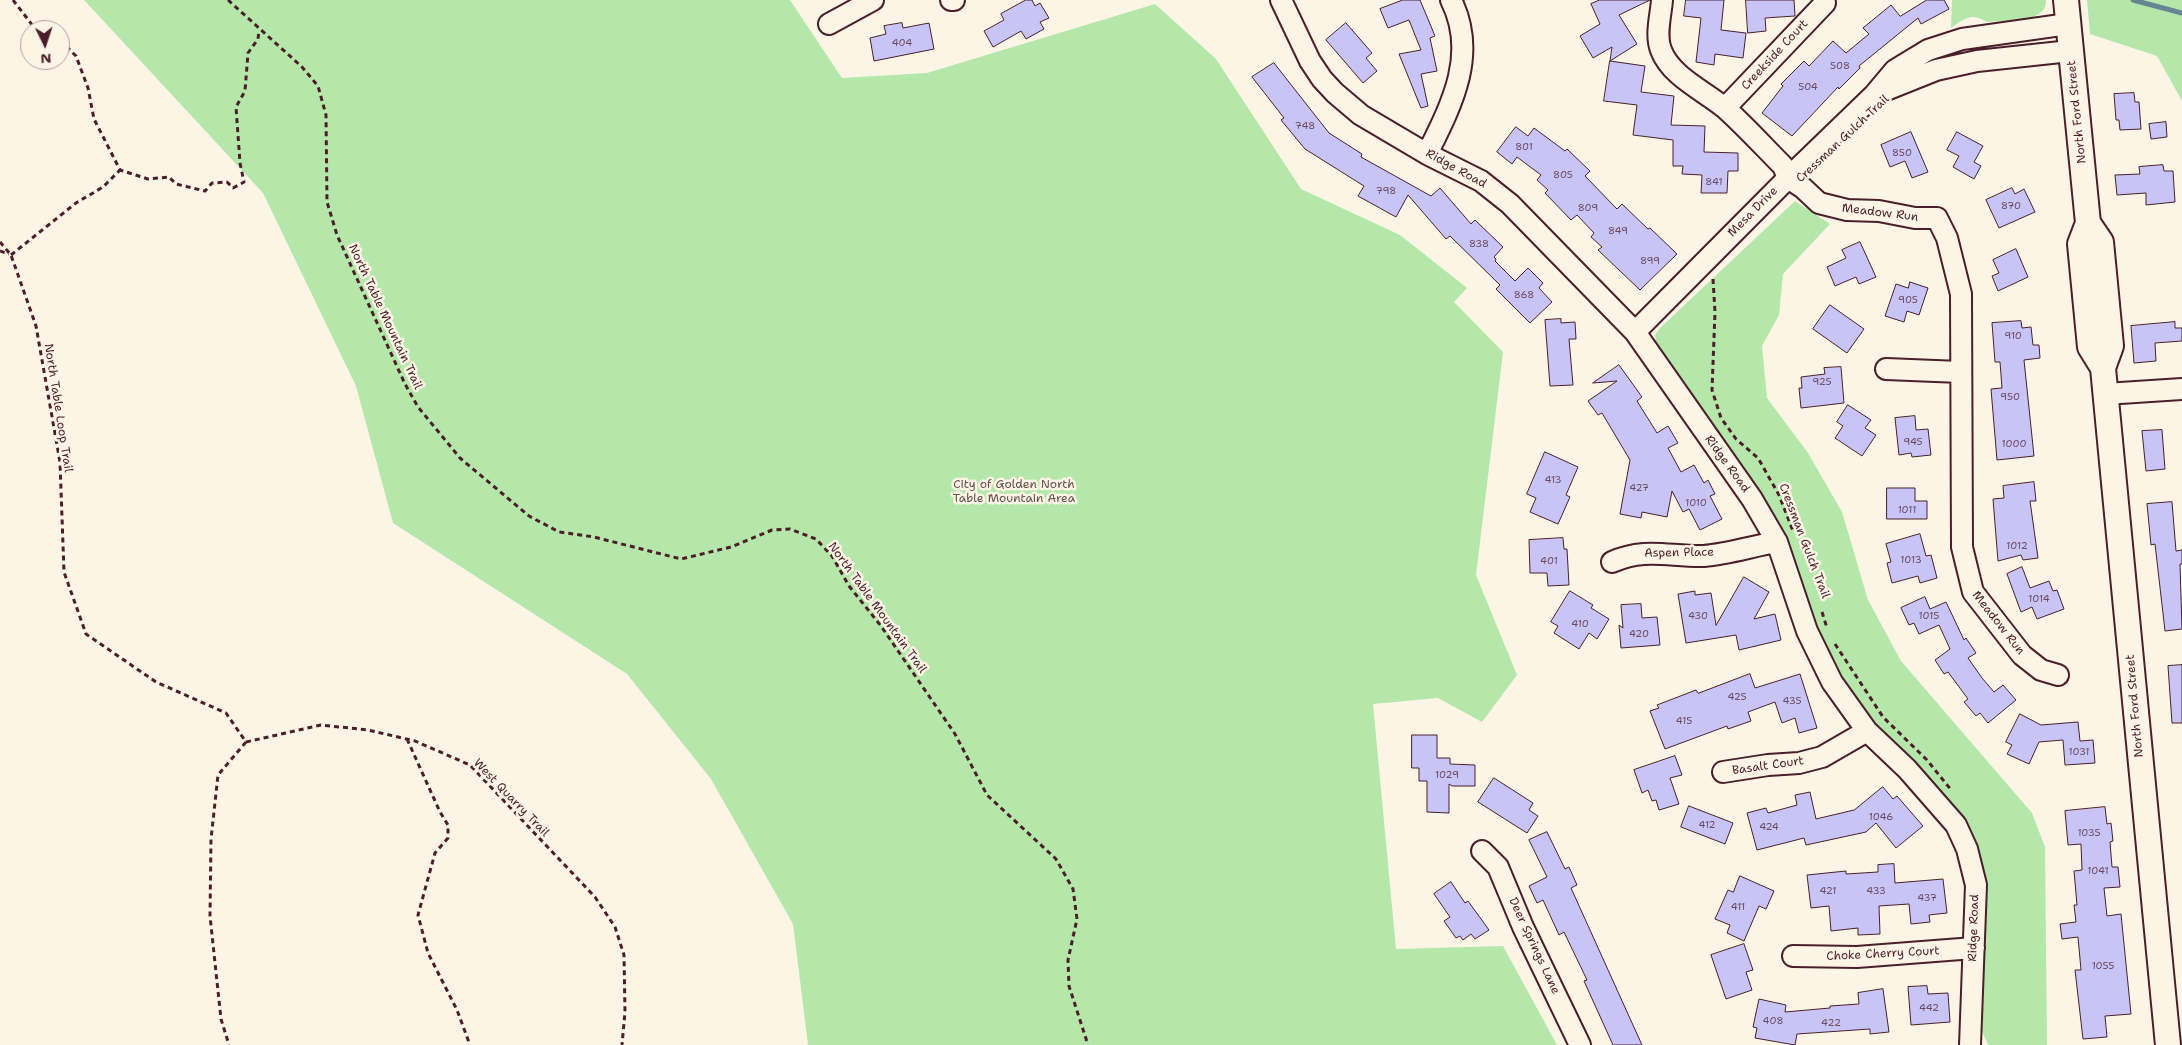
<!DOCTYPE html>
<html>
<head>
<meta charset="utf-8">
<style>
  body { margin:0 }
  #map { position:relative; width:2182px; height:1045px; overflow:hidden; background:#fcf5e5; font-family:"Shantell Sans",sans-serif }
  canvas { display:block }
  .north { position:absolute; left:20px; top:20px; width:50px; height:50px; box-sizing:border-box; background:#fcf5e5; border:1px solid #b59f9b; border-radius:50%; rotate:176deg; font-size:14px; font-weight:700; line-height:20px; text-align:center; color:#4a1f2b }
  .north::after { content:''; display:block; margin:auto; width:18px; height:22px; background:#4a1f2b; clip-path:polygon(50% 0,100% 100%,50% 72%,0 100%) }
</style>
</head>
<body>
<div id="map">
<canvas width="2182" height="1045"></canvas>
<div class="north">N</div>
</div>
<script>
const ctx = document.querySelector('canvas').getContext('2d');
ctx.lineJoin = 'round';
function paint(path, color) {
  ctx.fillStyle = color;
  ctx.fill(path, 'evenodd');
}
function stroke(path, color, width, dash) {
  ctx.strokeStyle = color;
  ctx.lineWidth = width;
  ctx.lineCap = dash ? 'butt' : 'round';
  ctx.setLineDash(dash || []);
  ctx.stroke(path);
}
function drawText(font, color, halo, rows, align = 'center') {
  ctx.font = font + ' "Shantell Sans",sans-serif';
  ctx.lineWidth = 5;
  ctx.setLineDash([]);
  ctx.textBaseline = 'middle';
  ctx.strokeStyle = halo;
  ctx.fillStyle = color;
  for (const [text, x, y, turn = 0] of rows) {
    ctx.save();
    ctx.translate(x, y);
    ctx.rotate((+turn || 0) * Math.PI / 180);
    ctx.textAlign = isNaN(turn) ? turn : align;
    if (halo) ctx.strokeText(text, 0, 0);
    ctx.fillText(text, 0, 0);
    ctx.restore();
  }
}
const green = new Path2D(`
  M84,0H790L842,78L927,73L1155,4L1216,59L1301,189L1400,235L1467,288L1454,302L1503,352L1476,575L1517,675L1482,722L1438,698L1373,704L1396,949L1503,946L1557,1045H808L793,924L711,779L627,674L393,523L356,386L263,193Z
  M1952,0H2046C2048,24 2004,20 1987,22C1970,12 1965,19 1951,28Z
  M2087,0H2182V101L2157,56L2090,34Z
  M1795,201L1830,224L1783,274L1779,315L1762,346L1767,398L1808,453L1842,512L1868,600L1901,661L2032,813L2045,847L2047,1045H1988L1981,1028V959L1957,812L1940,790L1866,714L1834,670L1815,624L1779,524L1745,469L1657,347L1655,335L1660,328Z`);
const stream = new Path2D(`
  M2133,0L2182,13`);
const building = new Path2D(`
  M1026,0H1032L1035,6L1040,3L1049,18L1040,22L1044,29L1026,39L1021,31L993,47L984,31L1004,20L1001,14Z
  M1403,0H1420L1435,36L1430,38L1437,71L1421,74L1428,106L1421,108L1399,54L1421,50L1409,20L1388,28L1380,9Z
  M1600,0H1650L1619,15L1637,44L1610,61L1612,47L1593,58L1580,36L1600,24L1591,4Z
  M1686,0H1724L1721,30L1746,33L1743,58L1715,54L1714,65L1696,62L1701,18L1684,16Z
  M1746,0H1794L1795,16L1765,18L1766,31L1748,33Z
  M1927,0H1944L1949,9L1921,24L1918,18L1859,66L1860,68L1839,89L1838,87L1792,136L1762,113L1783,86L1781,84L1804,61L1809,66L1833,41L1846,53L1869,34L1863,28L1891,5L1900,16Z
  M902,23L903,28L929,23L934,49L874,61L870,38L886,34L884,26Z
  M1346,23L1372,53L1366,58L1377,71L1363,83L1326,40Z
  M1610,61L1645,66L1641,92L1674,96L1671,125L1705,126L1704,152L1738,153V171H1728L1727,193H1701L1702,175L1682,174L1683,166H1673V140L1633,135L1637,105L1604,101Z
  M1274,63L1329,133L1362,154L1361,157L1431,196L1440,188L1471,224L1475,220L1503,247L1494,257L1496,259L1495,261L1515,281L1528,268L1543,283L1539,288L1552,302L1530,323L1496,289L1500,285L1450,236L1446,239L1408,195L1396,217L1358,196L1364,186L1305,149L1281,120L1284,118L1252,77Z
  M2134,93L2135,102H2139L2141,129L2120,130L2119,120H2116L2114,94Z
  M2166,122L2167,137L2151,139L2149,124Z
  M1516,127L1528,136L1534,128L1565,151L1567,149L1590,171L1585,176L1617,209L1622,204L1648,229L1650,228L1677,254L1640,290L1598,250L1602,247L1591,237L1594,233L1577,215L1571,220L1545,193L1548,190L1537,180L1541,175L1517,157L1512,164L1497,152Z
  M1911,132L1928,172L1912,178L1905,161L1890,167L1881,145Z
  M1957,132L1983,146L1974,162L1981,166L1974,179L1953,167L1959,156L1947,150Z
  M2163,165L2164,171H2173L2175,202L2146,205V193L2117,195L2115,175L2140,174L2139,167Z
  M2012,188L2015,194L2024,189L2035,212L1999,228L1986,200Z
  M1860,242L1876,277L1859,284L1856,277L1835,286L1827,267L1846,258L1842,250Z
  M2016,249L2028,277L1998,291L1992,276L1999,273L1993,260Z
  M1910,282L1928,288L1919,315L1907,311L1904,322L1885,316L1896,284L1908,288Z
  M1830,305L1864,329L1847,353L1813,329Z
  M1561,319V323L1575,322L1576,339H1569L1573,385L1550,386L1545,320Z
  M2021,321L2022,328L2031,327L2033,345H2039L2040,358L2024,360L2034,456L1997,460L1991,389L2002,388L2000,362H1995L1992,323Z
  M2175,322V328H2182V341L2155,343L2156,361L2134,363L2131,326Z
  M1619,365L1642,397L1637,401L1657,433L1668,426L1678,443L1668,448L1681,472L1694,465L1704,483L1708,480L1715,494L1710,496L1722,519L1700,530L1689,509L1683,512L1672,491L1667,517L1642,512L1641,518L1620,514L1630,460L1602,413L1598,415L1588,401L1617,381L1593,383Z
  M1841,367L1844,403L1801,408L1799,388H1802L1801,377L1825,374L1824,368Z
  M1848,405L1871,420L1865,428L1876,435L1862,456L1835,438L1843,426L1837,422Z
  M1915,416L1916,430L1928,429L1931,455L1912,457L1911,453L1899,455L1895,418Z
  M2162,430L2165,469L2146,471L2142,431Z
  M1545,452L1578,467L1566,495L1570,497L1558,524L1530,512L1536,498L1527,494Z
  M2034,482L2036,501H2030L2038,558L2023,560L2021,555L1998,561L1993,499L2004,498L2003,486Z
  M1887,488H1915V501H1927V519H1887Z
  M2172,502L2176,551L2182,550V564H2180L2182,629L2165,631L2155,544L2151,545L2147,504Z
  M1920,534L1926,556L1931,555L1937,578L1920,583L1918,576L1892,583L1887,563L1891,562L1886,544Z
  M1563,538L1564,549H1567L1569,585L1548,586L1547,573H1530L1529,540Z
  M2022,567L2030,588L2049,581L2053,591L2057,590L2064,609L2037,619L2032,607L2021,612L2007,574Z
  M1744,577L1769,592L1754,619L1775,614L1781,640L1739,650L1736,635L1686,643L1678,594L1695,591V595L1711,593L1716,625Z
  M1570,591L1593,605L1591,608L1609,619L1597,639L1589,633L1579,649L1554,633L1558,626L1551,622Z
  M1925,597L1930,609L1946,602L1964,640L1966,638L1976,653L1968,658L1982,678L1994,692L2003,685L2016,700L1988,723L1980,713L1976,716L1964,702L1968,699L1948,672L1944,674L1935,660L1950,649L1939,625L1919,634L1914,623L1909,625L1901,608Z
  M1641,604L1642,618L1657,617L1660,645L1621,648L1619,625L1623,628L1621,605Z
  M2182,665V723H2172L2168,666Z
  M1750,674L1755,688L1800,674L1817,728L1799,733L1795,718L1782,723L1775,702L1748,712L1751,721L1728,729L1727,726L1665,749L1650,711L1659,708L1657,705L1696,690L1698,693Z
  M2020,714L2041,725L2078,722L2080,741L2093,740L2095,763L2065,765L2063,740L2039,742L2029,764L2007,754L2012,745L2006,742Z
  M1412,735H1437V758H1450V764L1475,765V786H1452L1449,784V813L1427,812V781H1419V768H1412Z
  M1675,756L1682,775L1670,778L1679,804L1659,810L1656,800L1652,801L1648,790L1642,793L1634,770Z
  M1494,778L1533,803L1529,810L1538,816L1527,833L1478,802Z
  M1883,787L1893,799L1897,796L1923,826L1896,848L1876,823L1866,832L1806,845L1804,838L1757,850L1747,813L1766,808L1768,813L1797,805L1795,795L1810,792L1816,819L1854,810Z
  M1689,806L1733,823L1725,844L1681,827Z
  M2105,807L2107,824L2111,823L2113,841L2110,842L2112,867H2118L2120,887L2104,888L2107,916L2121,914L2131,1014L2105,1016L2107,1037L2083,1039L2075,970H2081L2078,937L2062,939L2060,924L2076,922L2074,905H2077L2074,871L2082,870L2081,844L2068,845L2065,811Z
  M1547,832L1565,869L1569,867L1577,885L1571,888L1642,1045H1613L1584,981L1587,980L1564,932L1559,935L1543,900L1537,903L1529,886L1547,877L1529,840Z
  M1894,864L1895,883L1943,879L1947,913L1929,915L1930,922L1911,924L1909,904L1879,906L1880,934L1858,935V928L1831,931L1829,906L1811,908L1807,875L1846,871V874L1878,872V865Z
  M1740,876L1774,891L1766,909L1759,906L1744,941L1727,933L1730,925L1715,919L1728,890L1733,892Z
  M1451,882L1465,903L1468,901L1489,930L1475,939L1471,934L1463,940L1460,936L1456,938L1444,921L1450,917L1434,894Z
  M1744,944L1753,970L1746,972L1752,990L1726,999L1711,955Z
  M1927,986L1928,994L1948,993L1950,1022L1911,1025L1908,987Z
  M1883,989L1889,1032L1870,1034V1029L1797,1034L1795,1045L1755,1038L1757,1028L1753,1027L1759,999L1786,1005L1785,1012L1830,1008V1006L1859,1004L1858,993Z`);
const path = new Path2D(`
  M13,0L33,26L45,30
  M228,0L302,67L318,86L326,115L327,202L337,235L405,384L418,407L460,458L529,516L559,532L594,537L681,559L731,547L772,530L790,529L816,539L832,556L849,586L881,626L955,734L987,795L1056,859L1073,889L1077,919L1068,960L1069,986L1088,1045
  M60,40L76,56L88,88L94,119L120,170L148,179L169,177L176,184L205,191L212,183L227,182L233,188L244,182L240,163L236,107L245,91L248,53L258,39L259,30
  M0,242L11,255L36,326L60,462L64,572L86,634L156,682L226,713L246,742L218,775L211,839L210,916L221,1019L229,1045
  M0,251L9,254
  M11,255L76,203L103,187L120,170
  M1713,279L1715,312L1712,390L1721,418L1736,439L1758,458L1779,495L1793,531
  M1822,612L1827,628
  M1835,644L1883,717L1927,760L1952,791
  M407,739L440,812L448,825V838L435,853L418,915L428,953L457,1010L470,1045
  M246,742L321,725L368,730L415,741L470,765L595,897L615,927L624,955L625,1012L622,1045`);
const minor = new Path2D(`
  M951,0H954
  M1281,0L1310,61L1322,79L1335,93L1361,115L1427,154L1481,181L1510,204L1635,332L1752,499L1777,542L1807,631L1832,682L1867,731L1907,769L1956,825L1967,849L1976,885L1970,1045
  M1662,0C1661,15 1655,35 1661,50C1671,77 1705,91 1726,109C1746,127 1764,147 1783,166L1788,178L1803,188L1819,203L1847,210L1879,211L1915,218H1937L1947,238L1961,294L1962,547L1973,592L2022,655L2041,670L2058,675
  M829,24L873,0
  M1876,94L1936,70L1977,61L2070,51
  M1725,108L1825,3
  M1427,154C1452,104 1478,54 1451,0
  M1635,332L1788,178L1874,95L1895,70L1928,50L1962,39L2068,24
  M1886,369L1960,372
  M2105,394L2182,389
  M1612,562C1645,547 1670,557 1704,556C1728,554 1753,546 1777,542
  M1723,772L1768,765L1799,763L1822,757L1867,731
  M1482,851L1498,867L1523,927L1580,1045
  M1793,956L1857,957L1974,948`);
const tertiary = new Path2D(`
  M2066,0L2088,223L2080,244L2090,347L2103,368
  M2088,223L2101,242L2111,346L2103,368L2168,1045`);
const numberNames = [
  ["404",902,43],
  ["508",1840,66],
  ["504",1808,87],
  ["748",1305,126],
  ["801",1524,147],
  ["850",1902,153],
  ["805",1563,175],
  ["841",1714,182],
  ["798",1386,191],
  ["870",2011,206],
  ["809",1588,208],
  ["849",1618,231],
  ["838",1479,244],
  ["899",1650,261],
  ["868",1524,295],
  ["905",1908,300],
  ["910",2013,336],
  ["925",1822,382],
  ["950",2010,397],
  ["945",1913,442],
  ["1000",2014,444],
  ["413",1553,480],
  ["427",1639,488],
  ["1010",1696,503],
  ["1011",1907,510],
  ["1012",2017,546],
  ["1013",1911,560],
  ["401",1549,561],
  ["1014",2039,599],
  ["430",1698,616],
  ["1015",1929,616],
  ["410",1580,624],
  ["420",1639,634],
  ["425",1737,697],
  ["435",1792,701],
  ["415",1684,721],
  ["1031",2079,752],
  ["1029",1447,775],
  ["1046",1881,817],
  ["412",1707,825],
  ["424",1769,827],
  ["1035",2089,833],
  ["1041",2098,871],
  ["421",1828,891],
  ["433",1876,891],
  ["437",1927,898],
  ["411",1738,907],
  ["1055",2103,966],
  ["442",1929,1008],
  ["408",1773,1021],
  ["422",1831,1023]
];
const streetNames = [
  ["Creekside Court",1775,55,-47],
  ["North Ford Street",2077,112,-96],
  ["Cressman Gulch Trail",1843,139,-43],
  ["Ridge Road",1456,169,29],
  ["Mesa Drive",1753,212,-45],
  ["Meadow Run",1880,213,7],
  ["North Table Mountain Trail",385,317,65],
  ["North Table Loop Trail",58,408,81],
  ["Ridge Road",1727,464,54],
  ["Cressman Gulch Trail",1804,541,69],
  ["Aspen Place",1679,553,-1],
  ["North Table Mountain Trail",877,608,54],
  ["Meadow Run",1998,623,52],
  ["North Ford Street",2135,706,-95],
  ["Basalt Court",1768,766,-8],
  ["West Quarry Trail",511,798,46],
  ["Ridge Road",1974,928,-88],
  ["Deer Springs Lane",1534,946,65],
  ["Choke Cherry Court",1883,954,-3]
];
const parkNames = [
  ["City of Golden North",1014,485],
  ["Table Mountain Area",1014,499]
];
paint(green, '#b4e7a9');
stroke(stream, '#668492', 5);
paint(building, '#c9c4f6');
stroke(building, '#4a1f2b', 1);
stroke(minor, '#4a1f2b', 24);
stroke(tertiary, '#4a1f2b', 28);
stroke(path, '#4a1f2b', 3, [5, 4]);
stroke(minor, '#fcf5e5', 20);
stroke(tertiary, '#fcf5e5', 24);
drawText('10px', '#6a485e', null, numberNames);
drawText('12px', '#4a1f2b', '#fcf5e5', streetNames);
drawText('12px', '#64514a', '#fcf5e5', parkNames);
</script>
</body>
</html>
